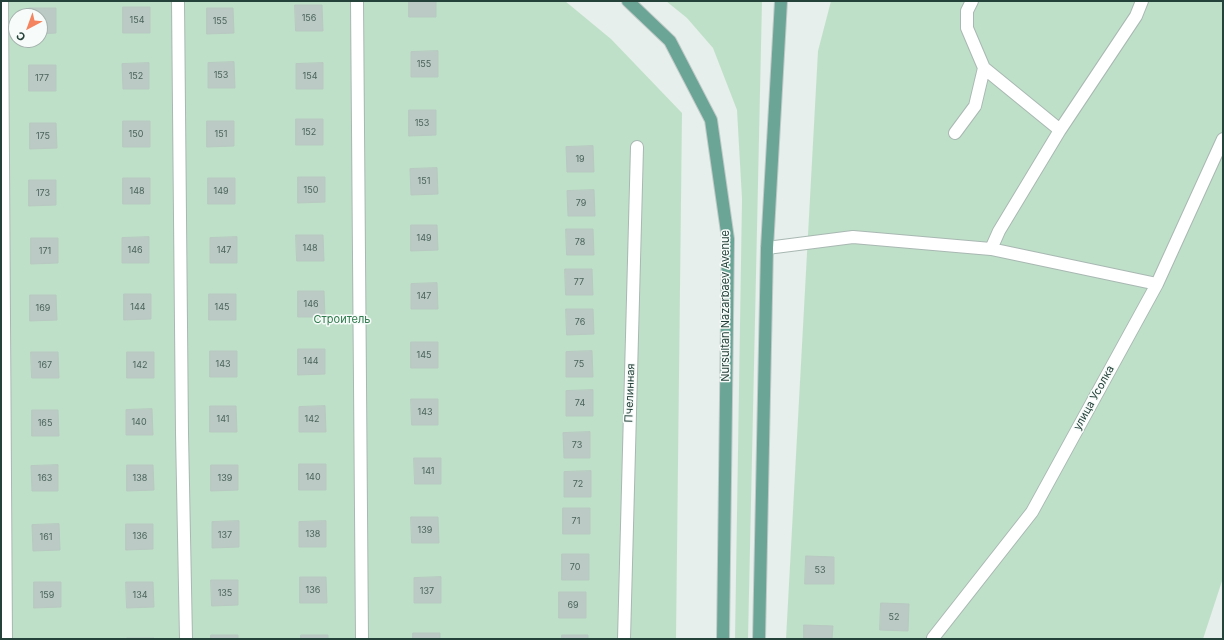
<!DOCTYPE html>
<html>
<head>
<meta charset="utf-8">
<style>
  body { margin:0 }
  #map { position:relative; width:1224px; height:640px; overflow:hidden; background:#e6efeb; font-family:Inter,sans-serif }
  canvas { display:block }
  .frame { position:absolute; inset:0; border:2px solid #24423a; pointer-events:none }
  .north { position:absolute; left:8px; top:8px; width:40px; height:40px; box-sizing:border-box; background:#f7fbf9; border:1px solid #a3b1ad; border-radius:50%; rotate:221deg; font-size:11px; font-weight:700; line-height:16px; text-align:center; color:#24423a }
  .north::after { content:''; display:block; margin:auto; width:14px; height:18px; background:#f4845f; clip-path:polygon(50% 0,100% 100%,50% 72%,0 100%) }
</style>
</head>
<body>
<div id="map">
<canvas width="1224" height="640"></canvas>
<div class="frame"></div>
<div class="north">С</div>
</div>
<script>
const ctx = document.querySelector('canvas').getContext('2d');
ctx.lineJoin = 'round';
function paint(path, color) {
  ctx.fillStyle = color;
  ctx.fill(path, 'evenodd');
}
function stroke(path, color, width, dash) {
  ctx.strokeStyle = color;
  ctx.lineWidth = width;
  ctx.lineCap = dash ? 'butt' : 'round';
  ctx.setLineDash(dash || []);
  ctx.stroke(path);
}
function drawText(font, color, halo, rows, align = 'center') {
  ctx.font = font + ' Inter,sans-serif';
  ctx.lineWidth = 3;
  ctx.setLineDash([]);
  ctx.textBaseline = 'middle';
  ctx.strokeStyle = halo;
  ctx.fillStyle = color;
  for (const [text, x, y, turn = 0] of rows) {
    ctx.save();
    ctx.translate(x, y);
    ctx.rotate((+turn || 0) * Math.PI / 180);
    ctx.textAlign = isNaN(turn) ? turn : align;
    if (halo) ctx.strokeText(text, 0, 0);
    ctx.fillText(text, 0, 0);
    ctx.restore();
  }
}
const green = new Path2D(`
  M1,1H565L611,39L682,113L676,639H1ZM16,16H40V40H16Z
  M666,1H762L748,639H735L742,199L737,110L713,48L687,18Z
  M831,1H1223V578L1203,639H786L818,51Z`);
const building = new Path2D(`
  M409,1H436V17H409Z
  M295,5H322L323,31H296Z
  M123,7H150V33H123Z
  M29,8H56V33L40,34V16H29Z
  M207,8H233L234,33L207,34Z
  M438,51V77H411V52Z
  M234,62L235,88H208V63Z
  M149,63V89H123L122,64Z
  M323,63V89H296V64Z
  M29,65H56V91H29Z
  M409,110H436V135L409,136Z
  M296,119H323V145H296Z
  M123,121H150V147H123Z
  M207,121H234V146L207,147Z
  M30,123H56L57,148L30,149Z
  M593,146L594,172H567L566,147Z
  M437,168L438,194L411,195L410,169Z
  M298,177H325V202L298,203Z
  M123,178H150V204H123Z
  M208,178H235V204H208Z
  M29,180H56V205L29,206Z
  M594,190L595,216H568L567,191Z
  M411,225H437L438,250L411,251Z
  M566,229H593L594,255H567Z
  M296,235H323L324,261H297Z
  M149,237V263H122V238Z
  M237,237V263H210V238Z
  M31,238H58V263L31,264Z
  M565,269H592L593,295H566Z
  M437,283L438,309H411V284Z
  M298,291H324L325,317H298Z
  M124,294H151V319L124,320Z
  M209,294H236V320H209Z
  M30,295H56L57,320L30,321Z
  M566,309H593L594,334L567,335Z
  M411,342H438V368H411Z
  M298,349H325V374L298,375Z
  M210,351H237V377H210Z
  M592,351L593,377H566V352Z
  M31,352H58L59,378H32Z
  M127,352H154V378H127Z
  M593,390V416H566V391Z
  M411,399H438V425H412Z
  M210,406H236L237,432H210Z
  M325,406L326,432H299V407Z
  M152,409L153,435H126V410Z
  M32,410H58L59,436H32Z
  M590,432V458H564L563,433Z
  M414,458H441V484H415Z
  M299,464H326V490H299Z
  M58,465V491H32L31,466Z
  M127,465H153L154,490L127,491Z
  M211,465H238V490L211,491Z
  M591,471V497H564V472Z
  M563,508H590V534H563Z
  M411,517H438L439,543H412Z
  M239,521V547L212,548V522Z
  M326,521V547H299V522Z
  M59,524L60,550L33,551L32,525Z
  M126,524H153V549L126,550Z
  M562,554H589V580H562Z
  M806,556L834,557V584H805Z
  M300,577H326L327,603H300Z
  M441,577V603H414V578Z
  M211,580H238V605L212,606Z
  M34,582H61V607L34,608Z
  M126,582H153L154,607L127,608Z
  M559,592H586V618H559Z
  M881,603L909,604L908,631L880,630Z
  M804,625L833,626L832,639H804Z
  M413,633H440V639H413Z
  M211,635H238V639H211Z
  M301,635H328V639H301Z
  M562,635H588V639H562Z
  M127,638H154V639H127Z`);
const minor = new Path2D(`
  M2,1L6,639
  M178,1L182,433L186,639
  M357,1L362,639
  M972,1L967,11V28L984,68L1060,130L999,231L991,249L1157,284
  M1060,130L1136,16L1142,1
  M955,133L975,106L984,68
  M767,248L853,237L991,249
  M933,638L1032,512L1157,284L1223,139
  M624,639L637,147`);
const major = new Path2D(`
  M628,1L670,41L711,120L728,239L723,639
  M759,639L767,248L781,1`);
const numberNames = [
  ["156",309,18],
  ["154",137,20],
  ["155",220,21],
  ["155",424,64],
  ["153",221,75],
  ["152",136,76],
  ["154",310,76],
  ["177",42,78],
  ["153",422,123],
  ["152",309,132],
  ["150",136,134],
  ["151",221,134],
  ["175",43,136],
  ["19",580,159],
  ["151",424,181],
  ["150",311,190],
  ["148",137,191],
  ["149",221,191],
  ["173",43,193],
  ["79",581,203],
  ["149",424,238],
  ["78",580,242],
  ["148",310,248],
  ["146",135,250],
  ["147",224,250],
  ["171",45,251],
  ["77",579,282],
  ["147",424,296],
  ["146",311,304],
  ["144",138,307],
  ["145",222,307],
  ["169",43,308],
  ["76",580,322],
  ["145",424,355],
  ["144",311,361],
  ["143",223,364],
  ["75",579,364],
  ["167",45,365],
  ["142",140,365],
  ["74",580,403],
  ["143",425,412],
  ["141",223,419],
  ["142",312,419],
  ["140",139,422],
  ["165",45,423],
  ["73",577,445],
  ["141",428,471],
  ["140",313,477],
  ["163",45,478],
  ["138",140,478],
  ["139",225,478],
  ["72",578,484],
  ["71",576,521],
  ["139",425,530],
  ["138",313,534],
  ["137",225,535],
  ["136",140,536],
  ["161",46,537],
  ["70",575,567],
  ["53",820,570],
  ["136",313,590],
  ["137",427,591],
  ["135",225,593],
  ["159",47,595],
  ["134",140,595],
  ["69",573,605],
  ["52",894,617]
];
const streetNames = [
  ["Nursultan Nazarbaev Avenue",726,306,-90],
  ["Пчелинная",630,393,-88],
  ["улица Усолка",1094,398,-61]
];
const parkNames = [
  ["Строитель",342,320]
];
paint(green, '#bfe0c8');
paint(building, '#bbcac4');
stroke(building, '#b8c9c2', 1);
stroke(minor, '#a8b8b2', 14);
stroke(major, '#c2cac8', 14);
stroke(minor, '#fff', 12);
stroke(major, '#6aa596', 12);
drawText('9px', '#4a645c', null, numberNames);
drawText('11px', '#24423a', '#f7fbf9', streetNames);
drawText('11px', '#2d7a4b', '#f7fbf9', parkNames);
</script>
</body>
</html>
